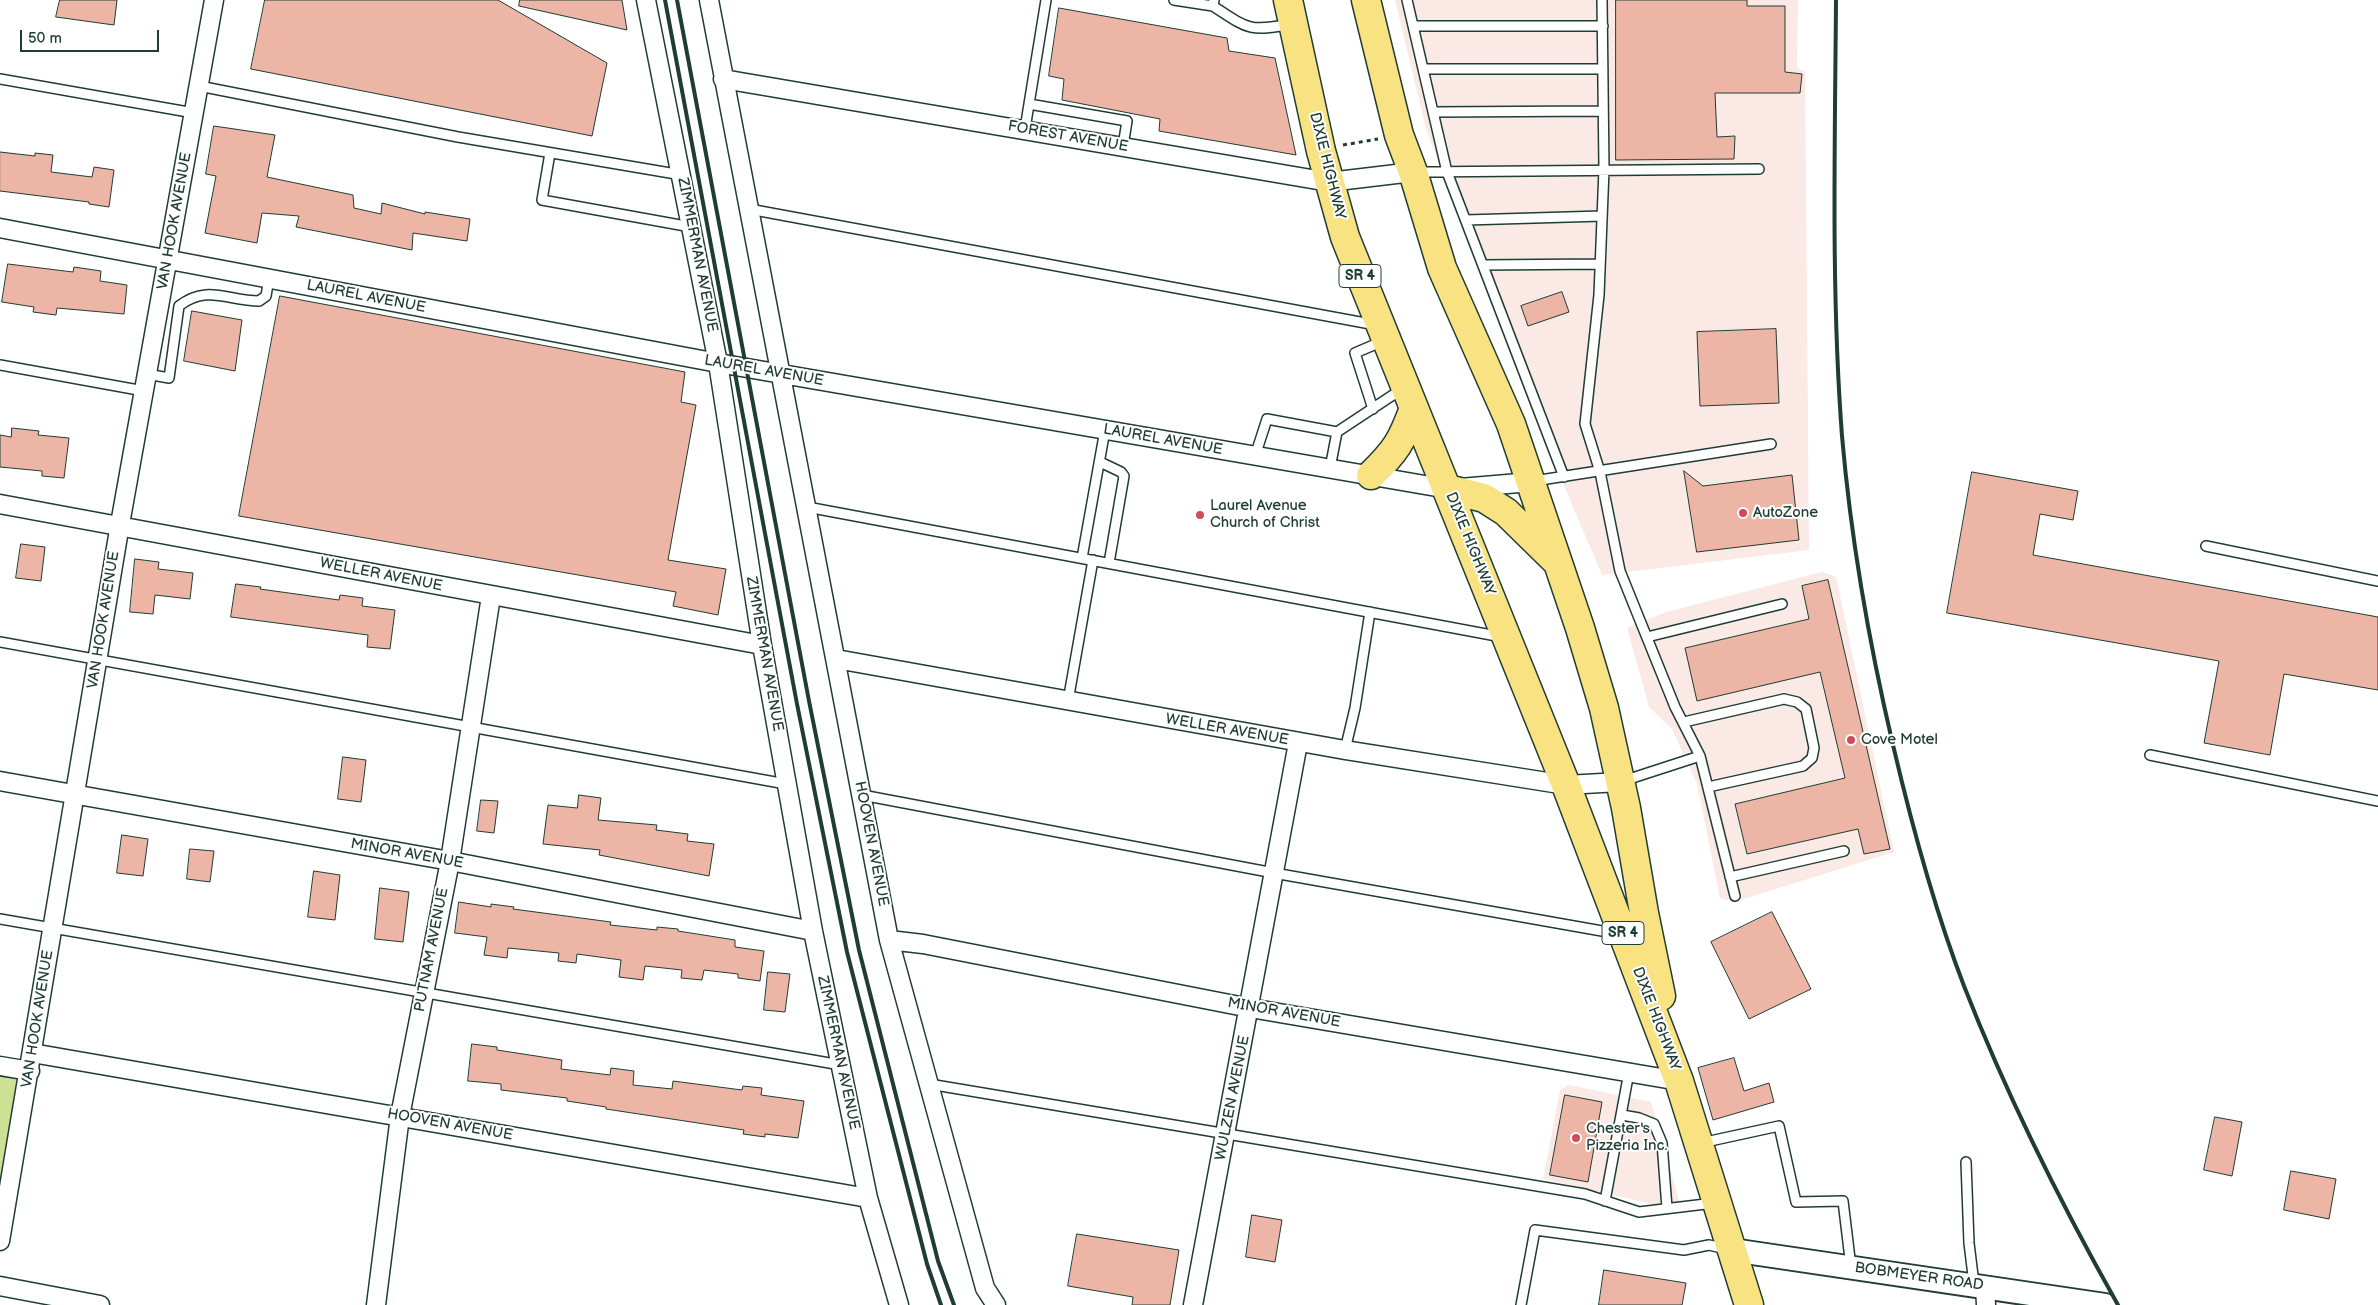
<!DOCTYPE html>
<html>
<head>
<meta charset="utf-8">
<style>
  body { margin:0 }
  #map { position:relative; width:2378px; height:1305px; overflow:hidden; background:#fff; font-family:"Balsamiq Sans",sans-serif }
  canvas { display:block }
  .scale { position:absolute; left:20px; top:30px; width:139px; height:22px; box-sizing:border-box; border:2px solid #1f3d34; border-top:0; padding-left:6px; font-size:15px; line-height:18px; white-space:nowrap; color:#1f3d34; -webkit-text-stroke:4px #fff; paint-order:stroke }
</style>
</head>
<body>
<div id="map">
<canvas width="2378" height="1305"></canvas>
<div class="scale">50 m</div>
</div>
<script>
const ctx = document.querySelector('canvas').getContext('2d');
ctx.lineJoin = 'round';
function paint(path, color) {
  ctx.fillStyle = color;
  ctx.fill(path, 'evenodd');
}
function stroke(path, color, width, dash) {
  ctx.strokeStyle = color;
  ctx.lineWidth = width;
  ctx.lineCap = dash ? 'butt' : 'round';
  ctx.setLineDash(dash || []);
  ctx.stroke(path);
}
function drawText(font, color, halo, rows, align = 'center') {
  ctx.font = font + ' "Balsamiq Sans",sans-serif';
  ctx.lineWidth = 4;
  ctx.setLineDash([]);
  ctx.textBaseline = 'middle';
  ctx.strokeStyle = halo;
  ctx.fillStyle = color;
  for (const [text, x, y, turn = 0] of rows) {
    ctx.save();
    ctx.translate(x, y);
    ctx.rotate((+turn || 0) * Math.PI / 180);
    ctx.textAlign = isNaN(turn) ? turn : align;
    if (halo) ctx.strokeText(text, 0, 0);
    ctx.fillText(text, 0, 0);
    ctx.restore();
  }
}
const built = new Path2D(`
  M1395,0H1798L1797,68L1805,71L1809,550L1602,575L1530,406L1426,129Z
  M1822,572L1836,577L1894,852L1734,902L1720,898L1697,784L1672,729L1649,707L1627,628L1666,612Z
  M1569,1085L1651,1102L1682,1211L1543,1179L1560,1090Z`);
const green = new Path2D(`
  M0,1066L30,1071L0,1241Z`);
const building = new Path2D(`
  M60,0H117L114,25L56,17Z
  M265,0H498L607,63L592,136L251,69Z
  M520,0H622L627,30L519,6Z
  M1616,0H1747V6H1785V72L1802,74L1800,93H1715L1717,137L1735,136L1734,159L1616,160Z
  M1059,8L1227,38L1229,51L1275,58L1296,155L1159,131L1160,119L1062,100L1064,79L1049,76Z
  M214,126L275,135L267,177L353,195L354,208L381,214L382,203L425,214V212L470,219L467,241L413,233L412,250L296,227L299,216L262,213L257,243L205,233L216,176L206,174Z
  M0,152L35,156V153L53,155L51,172L92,177L94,167L114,170L109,207L89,204V202L0,191Z
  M8,264L73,272L74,267L101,271L100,281L127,285L124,314L57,308L56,315L33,312L34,307L2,302Z
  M1562,292L1569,312L1528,326L1521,306Z
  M280,296L685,372L681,402L696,405L668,560L726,569L718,615L673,606L676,592L239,516Z
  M192,311L242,320L235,371L184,361Z
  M1776,329L1779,403L1700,406L1697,332Z
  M12,428L39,431L38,435L69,438L64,478L42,476V471L0,467V435L11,437Z
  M1684,471L1703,486L1792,475L1799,540L1697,552Z
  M1972,472L2078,491L2073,520L2040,514L2033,555L2378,617V690L2284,674L2270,755L2204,743L2219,661L1947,613Z
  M21,544L45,547L41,581L16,578Z
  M135,559L159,562L158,569L193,573L190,599L155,595L153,614L130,612Z
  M1828,580L1890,849L1864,854L1858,829L1747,854L1735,804L1845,778L1820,672L1697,701L1685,648L1809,619L1802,586Z
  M236,584L261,587L260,589L339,600L340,595L363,598L362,606L395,610L390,649L367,647L368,635L231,617Z
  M343,757L366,760L361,802L338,799Z
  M579,795L601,798L598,820L657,825L656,830L688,834L687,841L714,844L709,876L599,855L600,850L543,844L548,805L577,808Z
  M481,800L498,801L494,833L477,831Z
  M122,835L148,839L143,876L117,873Z
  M190,849L214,851L210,882L187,879Z
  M314,871L340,875L335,920L308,917Z
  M380,888L409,892L403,942L375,939Z
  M459,902L491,907V904L514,907L513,909L611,922L610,925L657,930V927L678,929V931L735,940V947L764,951L760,981L738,978V974L704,970L702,980L681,978L682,970L645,966L643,980L619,977L621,960L577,954L576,963L558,961L559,953L508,948L507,958L484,955L487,937L455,933Z
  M1772,912L1811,989L1749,1019L1711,942Z
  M768,972L790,974L785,1012L764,1010Z
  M472,1044L497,1047V1050L562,1060L561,1069L610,1075L611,1068L634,1071L633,1085L672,1089L673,1081L742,1090L743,1086L762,1088L761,1095L804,1101L798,1138L765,1134V1137L743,1134L744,1130L606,1109V1107L567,1101V1098L501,1090V1084L468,1081Z
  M1734,1058L1744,1091L1769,1083L1774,1102L1713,1120L1698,1068Z
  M1565,1095L1602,1102L1588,1182L1550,1175Z
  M2215,1117L2242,1122L2232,1176L2204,1170Z
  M2291,1171L2336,1179L2329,1219L2284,1210Z
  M1252,1215L1282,1220L1275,1262L1246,1257Z
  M1077,1234L1179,1250L1170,1305H1132L1133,1297L1068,1286Z
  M1604,1270L1686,1283L1682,1305H1599Z`);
const path = new Path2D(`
  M1343,145L1378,139`);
const service = new Path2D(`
  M1174,0L1213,6L1214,0
  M1407,0L1447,172L1564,477
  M1602,0L1604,169L1599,295L1585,424L1600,472L1620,571L1675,707L1700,756L1735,896
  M1213,6C1248,29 1249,32 1291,24
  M1413,26H1603
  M1423,69H1603
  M0,79L194,113
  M199,86L458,137L682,175
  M1029,104L1046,0
  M1433,112L1603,111
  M1025,129L1029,104L1127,121L1123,146
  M550,153L542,200L691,227
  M1416,172L1759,169
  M749,209L1376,325
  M1466,220L1602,216
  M1483,265L1600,264
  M0,365L144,391
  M147,374L169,378L179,306C207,284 228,301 259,301L266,296L269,278
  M1373,409L1355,353L1383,341
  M1337,432L1402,389
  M1255,456L1267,419L1337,432L1330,468
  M1100,462L1121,472L1124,476L1109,563
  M1534,481L1771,444
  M807,507L1502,637
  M2206,546L2378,581
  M1082,558L1105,430
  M1647,637L1782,604
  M0,642L786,784
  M1068,701L1093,560
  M1684,722L1784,699L1797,702L1806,709L1814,748L1812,758L1803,766L1708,787
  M1345,750L1355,708L1370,612
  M2150,755L2378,801
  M1623,781L1700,756
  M862,795L1274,873L1619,934
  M1730,877L1844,851
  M0,919L841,1065
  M929,1084L1585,1194L1639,1212L1714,1203
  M1622,1115L1639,1118L1654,1124L1662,1143L1667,1208
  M1701,1143L1779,1126L1796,1202L1843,1201L1851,1267
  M1966,1162L1969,1243L1974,1284
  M1605,1201L1629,1072
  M1521,1305L1535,1230L1684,1250L1709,1245L1726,1249`);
const minor = new Path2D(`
  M646,0L718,363L762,645L813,931L868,1198L899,1305
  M709,0L889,940L985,1288L996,1305
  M723,79L1329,182L1413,172
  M0,228L718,363L1448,489L1531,482
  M0,504L762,645
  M836,659L1345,750L1566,785L1620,782
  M0,781L450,861L813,931
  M889,940L923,944L1250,1008L1679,1081
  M32,1053L868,1198
  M0,1066L30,1071
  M0,1241L120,524L214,0
  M0,1286L100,1305
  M1985,1286L1986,1305
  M376,1305L400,1116L450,861L491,596
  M1193,1305L1298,743`);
const tertiary = new Path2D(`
  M1732,1250L2105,1305`);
const primary = new Path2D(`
  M1288,0L1321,151L1345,237L1566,785L1679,1081L1749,1305
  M1366,0L1399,135L1413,172L1442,268L1511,424L1580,628L1604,708L1626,808L1644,913L1661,996
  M1371,475C1396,451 1402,441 1414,408
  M1448,489L1484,498L1506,512L1556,561`);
const rail = new Path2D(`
  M665,0L797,704L847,952L927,1264L941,1305
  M677,0L809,701L859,950L938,1261L954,1305
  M1836,0C1835,145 1831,291 1842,436C1851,540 1869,643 1893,745C1912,826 1934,908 1964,986C2007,1096 2060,1202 2118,1305`);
const markers = [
  [1743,513,5,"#d1495b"],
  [1200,515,5,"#d1495b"],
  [1851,740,5,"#d1495b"],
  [1576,1138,5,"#d1495b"]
];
const shields = [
  [1360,276,42],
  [1623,933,42]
];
const shieldNames = [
  ["SR 4",1360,276],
  ["SR 4",1623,933]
];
const streetNames = [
  ["FOREST AVENUE",1068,137,10],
  ["DIXIE HIGHWAY",1327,166,76],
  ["VAN HOOK AVENUE",175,221,-80],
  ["ZIMMERMAN AVENUE",697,255,79],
  ["LAUREL AVENUE",366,297,11],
  ["LAUREL AVENUE",764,371,10],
  ["LAUREL AVENUE",1163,440,10],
  ["DIXIE HIGHWAY",1470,544,68],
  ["WELLER AVENUE",381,575,11],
  ["VAN HOOK AVENUE",104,620,-81],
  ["ZIMMERMAN AVENUE",764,654,80],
  ["WELLER AVENUE",1227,730,10],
  ["HOOVEN AVENUE",871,844,79],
  ["MINOR AVENUE",407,854,10],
  ["PUTNAM AVENUE",432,950,-79],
  ["MINOR AVENUE",1284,1013,10],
  ["VAN HOOK AVENUE",38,1019,-81],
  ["DIXIE HIGHWAY",1656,1019,69],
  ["ZIMMERMAN AVENUE",838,1053,78],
  ["WULZEN AVENUE",1233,1098,-79],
  ["HOOVEN AVENUE",450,1125,10],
  ["BOBMEYER ROAD",1919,1277,8]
];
const poiNames = [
  ["Laurel Avenue",1210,506],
  ["Church of Christ",1210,523],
  ["AutoZone",1753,513],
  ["Cove Motel",1861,740],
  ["Chester's",1586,1129],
  ["Pizzeria Inc.",1586,1146]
];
paint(built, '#fae9e4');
paint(green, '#cde195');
paint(building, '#edb5a5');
stroke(building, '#1f3d34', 1);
stroke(service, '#1f3d34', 12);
stroke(minor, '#1f3d34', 21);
stroke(tertiary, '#1f3d34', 26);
stroke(primary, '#1f3d34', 31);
stroke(path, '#1f3d34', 3, [4, 4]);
stroke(service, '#fff', 9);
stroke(minor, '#fff', 18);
stroke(tertiary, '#fff', 22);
stroke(primary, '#f8e281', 28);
stroke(rail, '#1f3d34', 4);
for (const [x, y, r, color] of markers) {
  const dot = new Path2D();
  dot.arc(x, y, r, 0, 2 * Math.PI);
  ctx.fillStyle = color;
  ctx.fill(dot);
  stroke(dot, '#fff', 2);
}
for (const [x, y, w] of shields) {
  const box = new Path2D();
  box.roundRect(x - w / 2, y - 11.5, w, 23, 4);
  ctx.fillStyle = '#fff';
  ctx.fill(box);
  stroke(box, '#1f3d34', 1);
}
drawText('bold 14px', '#1f3d34', null, shieldNames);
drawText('15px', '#1f3d34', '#fff', streetNames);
drawText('15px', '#1f3d34', '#fff', poiNames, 'left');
</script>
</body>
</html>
